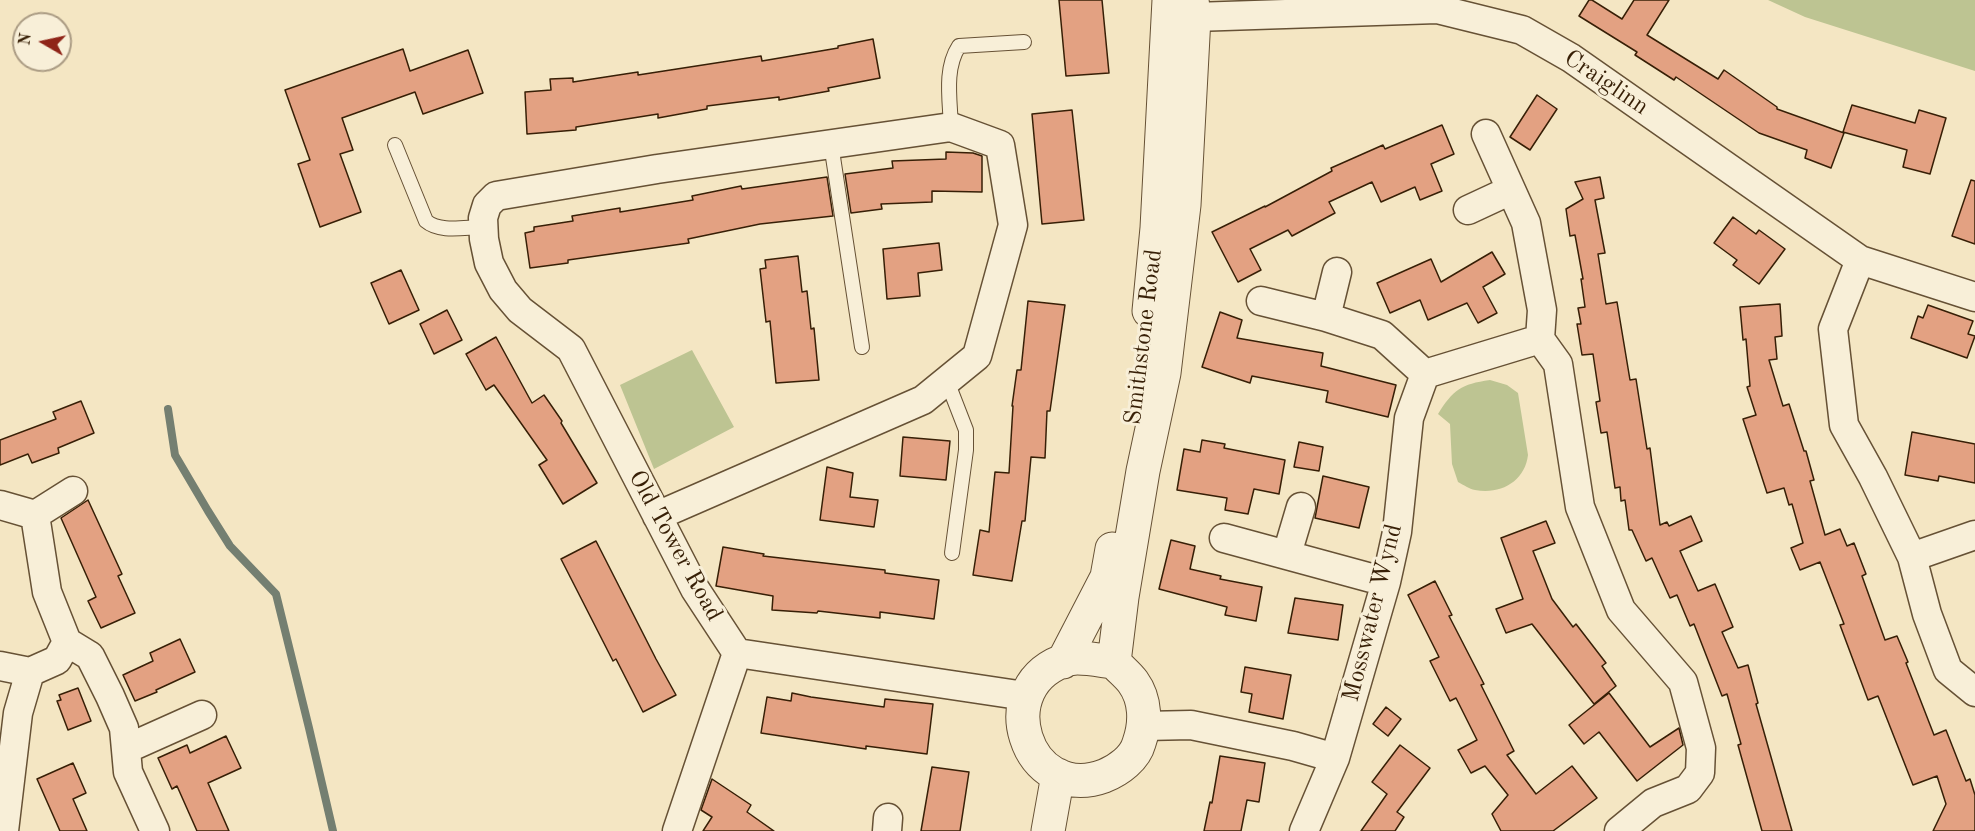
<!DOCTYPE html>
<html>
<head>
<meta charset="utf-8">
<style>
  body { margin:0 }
  #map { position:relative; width:1975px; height:831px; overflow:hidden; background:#f4e6c3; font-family:"Old Standard TT",serif }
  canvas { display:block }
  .north { position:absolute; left:12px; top:12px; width:60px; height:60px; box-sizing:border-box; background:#f8efd8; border:2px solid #ab9c84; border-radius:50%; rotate:279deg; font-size:16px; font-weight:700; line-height:24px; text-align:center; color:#371f06 }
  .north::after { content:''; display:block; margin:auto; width:21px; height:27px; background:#8f2418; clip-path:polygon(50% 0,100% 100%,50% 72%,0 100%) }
</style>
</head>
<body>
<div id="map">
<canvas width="1975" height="831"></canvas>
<div class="north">N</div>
</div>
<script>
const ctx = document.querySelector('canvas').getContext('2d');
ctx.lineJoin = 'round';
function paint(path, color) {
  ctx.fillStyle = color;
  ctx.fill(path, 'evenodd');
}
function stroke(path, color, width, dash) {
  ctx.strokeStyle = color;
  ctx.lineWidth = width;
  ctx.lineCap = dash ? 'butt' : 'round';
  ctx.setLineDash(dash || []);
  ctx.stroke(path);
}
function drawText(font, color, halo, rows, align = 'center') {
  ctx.font = font + ' "Old Standard TT",serif';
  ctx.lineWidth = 6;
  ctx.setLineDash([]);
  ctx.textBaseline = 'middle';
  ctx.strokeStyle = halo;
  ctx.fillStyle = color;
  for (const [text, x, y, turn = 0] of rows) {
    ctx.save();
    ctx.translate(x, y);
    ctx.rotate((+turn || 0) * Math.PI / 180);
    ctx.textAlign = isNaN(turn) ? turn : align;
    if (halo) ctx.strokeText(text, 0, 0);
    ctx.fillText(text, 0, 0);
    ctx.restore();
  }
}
const green = new Path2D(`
  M1768,0H1975V71L1805,17Z
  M692,350L734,427L654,469L620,385Z
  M1490,380L1507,385L1518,393L1528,455C1525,481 1501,495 1475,490C1469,489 1464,485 1458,482L1452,464L1450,424L1438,414C1453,390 1461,384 1490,380Z`);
const stream = new Path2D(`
  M168,409L175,455L208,511L230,546L276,594L309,728L333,831`);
const building = new Path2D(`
  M1059,0H1102L1109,73L1066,76Z
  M1589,0H1592L1622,19L1634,0H1669L1647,35L1718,79L1724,70L1777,107V109L1844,133L1831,168L1805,158L1807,150L1759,133L1676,77L1674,80L1635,55L1637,52L1579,16Z
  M873,39L880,78L828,88L829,91L779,100V97L707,106V109L658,118V114L576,127V130L527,134L525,92L551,90L550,79L573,78V82L638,72V75L761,56L762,61L838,48V46Z
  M403,49L410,71L468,50L483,93L423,114L415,92L342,118L353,150L340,154L361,212L320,227L298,164L310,160L285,90Z
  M1537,95L1557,109L1530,150L1510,137Z
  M1852,105L1915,123L1919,110L1946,118L1930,174L1903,167L1907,150L1843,132Z
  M1072,110L1084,220L1042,224L1032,114Z
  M1442,125L1454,154L1431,164L1442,191L1420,200L1415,187L1381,202L1372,182L1329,202L1335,213L1292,236L1288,230L1250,249L1261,270L1238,282L1212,232L1265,206V207L1332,171L1331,168L1383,145L1385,149Z
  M946,152L973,153L982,156V192L932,191V202L881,204L882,209L851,213L845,174L893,168L892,161L946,159Z
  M827,177L833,216L760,224L688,239L689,243L568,260V263L530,268L525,233L534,231V227L573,221L572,216L620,208V212L693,200L692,196L741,186L742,189Z
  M1600,177L1604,198L1595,200L1605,253L1598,254L1606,304L1617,302L1630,380L1636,379L1647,449L1650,448L1660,525L1667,522L1669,526L1691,516L1702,541L1680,551L1698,591L1715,584L1733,627L1722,632L1738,668L1748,665L1758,703L1756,704L1792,831H1762L1738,745L1741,744L1727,694L1722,696L1694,624L1690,626L1677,595L1670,598L1652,558L1646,561L1632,530H1629L1625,500L1621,501L1620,487L1615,488L1607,432L1601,433L1596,402L1600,401L1593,354L1582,355L1577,324H1581L1578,308L1585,307L1581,279H1583L1575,235L1570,236L1566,209L1583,199L1575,182Z
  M1971,180L1975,181V244L1952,236Z
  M1733,217L1756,234L1759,230L1785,249L1759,284L1733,265L1737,260L1714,243Z
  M939,243L942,270L918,273L920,296L887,299L883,249Z
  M1492,252L1505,274L1483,287L1497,313L1478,323L1467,303L1428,320L1420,300L1390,313L1377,283L1431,259L1441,282Z
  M798,256L802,292L807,291L811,329L814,328L819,380L776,383L770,321L766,322L760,269L766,268L765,260Z
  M401,270L419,310L389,324L371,283Z
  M1028,301L1065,305L1050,411H1047L1045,458L1031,457L1025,521H1022L1012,581L973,575L980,530L989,532L995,472L1009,473L1013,406H1012L1017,370H1021Z
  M1780,304L1782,336L1775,337L1777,359L1769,360L1783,406L1789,404L1804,451H1806L1814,480L1810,481L1825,535L1840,529L1847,546L1854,543L1866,574L1862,576L1885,640L1897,636L1908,662L1906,663L1934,735L1946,730L1966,781L1970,779L1975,795V831H1933L1946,804L1937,776L1913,785L1878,696L1868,700L1840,625L1844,624L1820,562L1800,570L1791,548L1803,543L1792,504L1789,505L1784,488L1767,493L1743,419L1756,415L1747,387L1750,386L1746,339L1743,340L1740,307Z
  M1928,305L1973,321L1968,334L1975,336L1967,358L1911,338L1918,316L1923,318Z
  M447,310L462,340L434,354L420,324Z
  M1220,312L1242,320L1237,338L1323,353L1321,366L1396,385L1388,417L1326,402L1328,391L1252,376L1250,383L1202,367Z
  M496,337L532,403L544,395L562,421L561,423L597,483L563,504L539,465L547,460L494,385L486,390L466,354Z
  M81,401L94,433L58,448L59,453L32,463L28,454L0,465V440L56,419L53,412Z
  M1912,432L1975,444V483L1939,476L1938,481L1905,475Z
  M903,437L950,441L946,480L900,476Z
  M1202,440L1225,444L1224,448L1285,460L1279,494L1254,489L1248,514L1225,510L1227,498L1177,490L1184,449L1200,452Z
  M1299,442L1323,447L1319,471L1294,467Z
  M827,467L853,473L850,497L878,500L874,527L820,520Z
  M1323,476L1369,487L1359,528L1315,518Z
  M88,500L122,574L118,576L135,613L101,628L88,601L96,597L61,518Z
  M1546,521L1555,543L1533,551L1552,599L1573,627L1576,624L1606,663L1602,666L1616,686L1594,704L1532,624L1506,633L1496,609L1523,599L1501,538Z
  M1171,540L1195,546L1190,569L1221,576L1220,579L1262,587L1256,621L1225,615L1227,607L1159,589Z
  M596,541L656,659L676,695L643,712L616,659L613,661L561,559Z
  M723,547L764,554L763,556L885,570V573L939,580L934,619L880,612V618L818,611L817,613L772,610L773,596L716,586Z
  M1435,581L1452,615L1449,616L1484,684L1481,685L1514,751L1507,755L1536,794L1572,766L1597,798L1553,831H1501L1492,814L1508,795L1485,766L1471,773L1458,750L1477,740L1456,698L1450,701L1430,661L1439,657L1408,595Z
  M1295,598L1343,605L1338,640L1288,633Z
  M180,639L195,672L156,690L157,692L135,701L123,675L153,661L150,653Z
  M1245,667L1291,675L1283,719L1249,712L1252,694L1241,692Z
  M78,688L91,721L68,730L57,701L61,700L59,695Z
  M792,693L811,697L884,707L885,699L933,704L927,754L866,746V749L761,733L767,697L791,701Z
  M1609,693L1650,747L1679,728L1683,745L1637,781L1599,732L1584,744L1569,725Z
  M1386,707L1401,719L1388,736L1373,724Z
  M226,736L241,768L208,783L229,831H197L177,786L172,789L158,758L187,745L190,753Z
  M1400,745L1430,768L1397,812L1404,817L1395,831H1361L1387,794L1372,782Z
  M1220,756L1265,763L1259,802L1247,800L1241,831H1204L1210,802L1212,803Z
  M73,763L86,793L73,799L87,831H60L37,779Z
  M932,767L969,772L960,831H921Z
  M712,779L751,805L747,812L774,831H703L712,817L701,810Z`);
const service = new Path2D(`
  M951,127C950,100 944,69 959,46L1024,42
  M831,144L862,347
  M395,145L426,221C440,233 465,227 483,227
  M947,381L966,430V450L952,553`);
const minor = new Path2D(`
  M1194,17L1437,9L1522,30L1571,58L1860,260L1975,297
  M1486,134L1526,223L1542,310L1540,339
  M1468,210L1511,190
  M1860,260L1833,329L1844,425L1873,477L1912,557L1927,614L1948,670L1975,692
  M1261,301L1326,317L1382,335L1425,374
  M1326,317L1337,272
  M1540,339L1558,364L1580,507L1621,610L1683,682L1701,748L1700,773L1688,789L1653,803L1619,831
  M0,505L35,515L47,592L67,642L90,656L110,696L124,728L128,772L155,831
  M35,515L73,491
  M657,516L923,400L977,356L1013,225L1000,145L951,127L657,169L496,196L487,205L483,218L484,239L489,263L503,290L520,310L571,349L695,589L737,653L1025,696
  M1224,538L1386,582
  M1287,554L1301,507
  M1912,557L1975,535
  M0,666L30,672
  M1144,726L1191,725L1293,746L1335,758
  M126,749L202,715
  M4,831L18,713L30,672L57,660L67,642
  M677,831L737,653
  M887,831L888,818
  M1304,831L1335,758L1386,582L1397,532L1409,418L1425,374L1540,339`);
const tertiary = new Path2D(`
  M1149,311L1157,228L1169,0
  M1063,662L1107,577L1112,549
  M1114,662C1103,661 1080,656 1069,659C986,683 1026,805 1104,776C1119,770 1135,758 1139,743C1146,723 1146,700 1133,682C1128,675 1120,669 1114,662L1122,597L1143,471L1164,373L1184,205L1194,17L1192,0
  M1048,831L1058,775`);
const streetNames = [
  ["Craiglinn",1606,83,34],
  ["Smithstone Road",1144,337,-83],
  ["Old Tower Road",675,546,61],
  ["Mosswater Wynd",1373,613,-76]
];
paint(green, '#bdc492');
stroke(stream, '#747f71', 8);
paint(building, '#e3a182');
stroke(building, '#371f06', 1.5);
stroke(service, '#665135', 16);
stroke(minor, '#665135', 31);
stroke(tertiary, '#665135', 35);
stroke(service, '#f8efd8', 14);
stroke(minor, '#f8efd8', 28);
stroke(tertiary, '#f8efd8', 33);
drawText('24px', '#371f06', '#f8efd8', streetNames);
</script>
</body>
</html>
